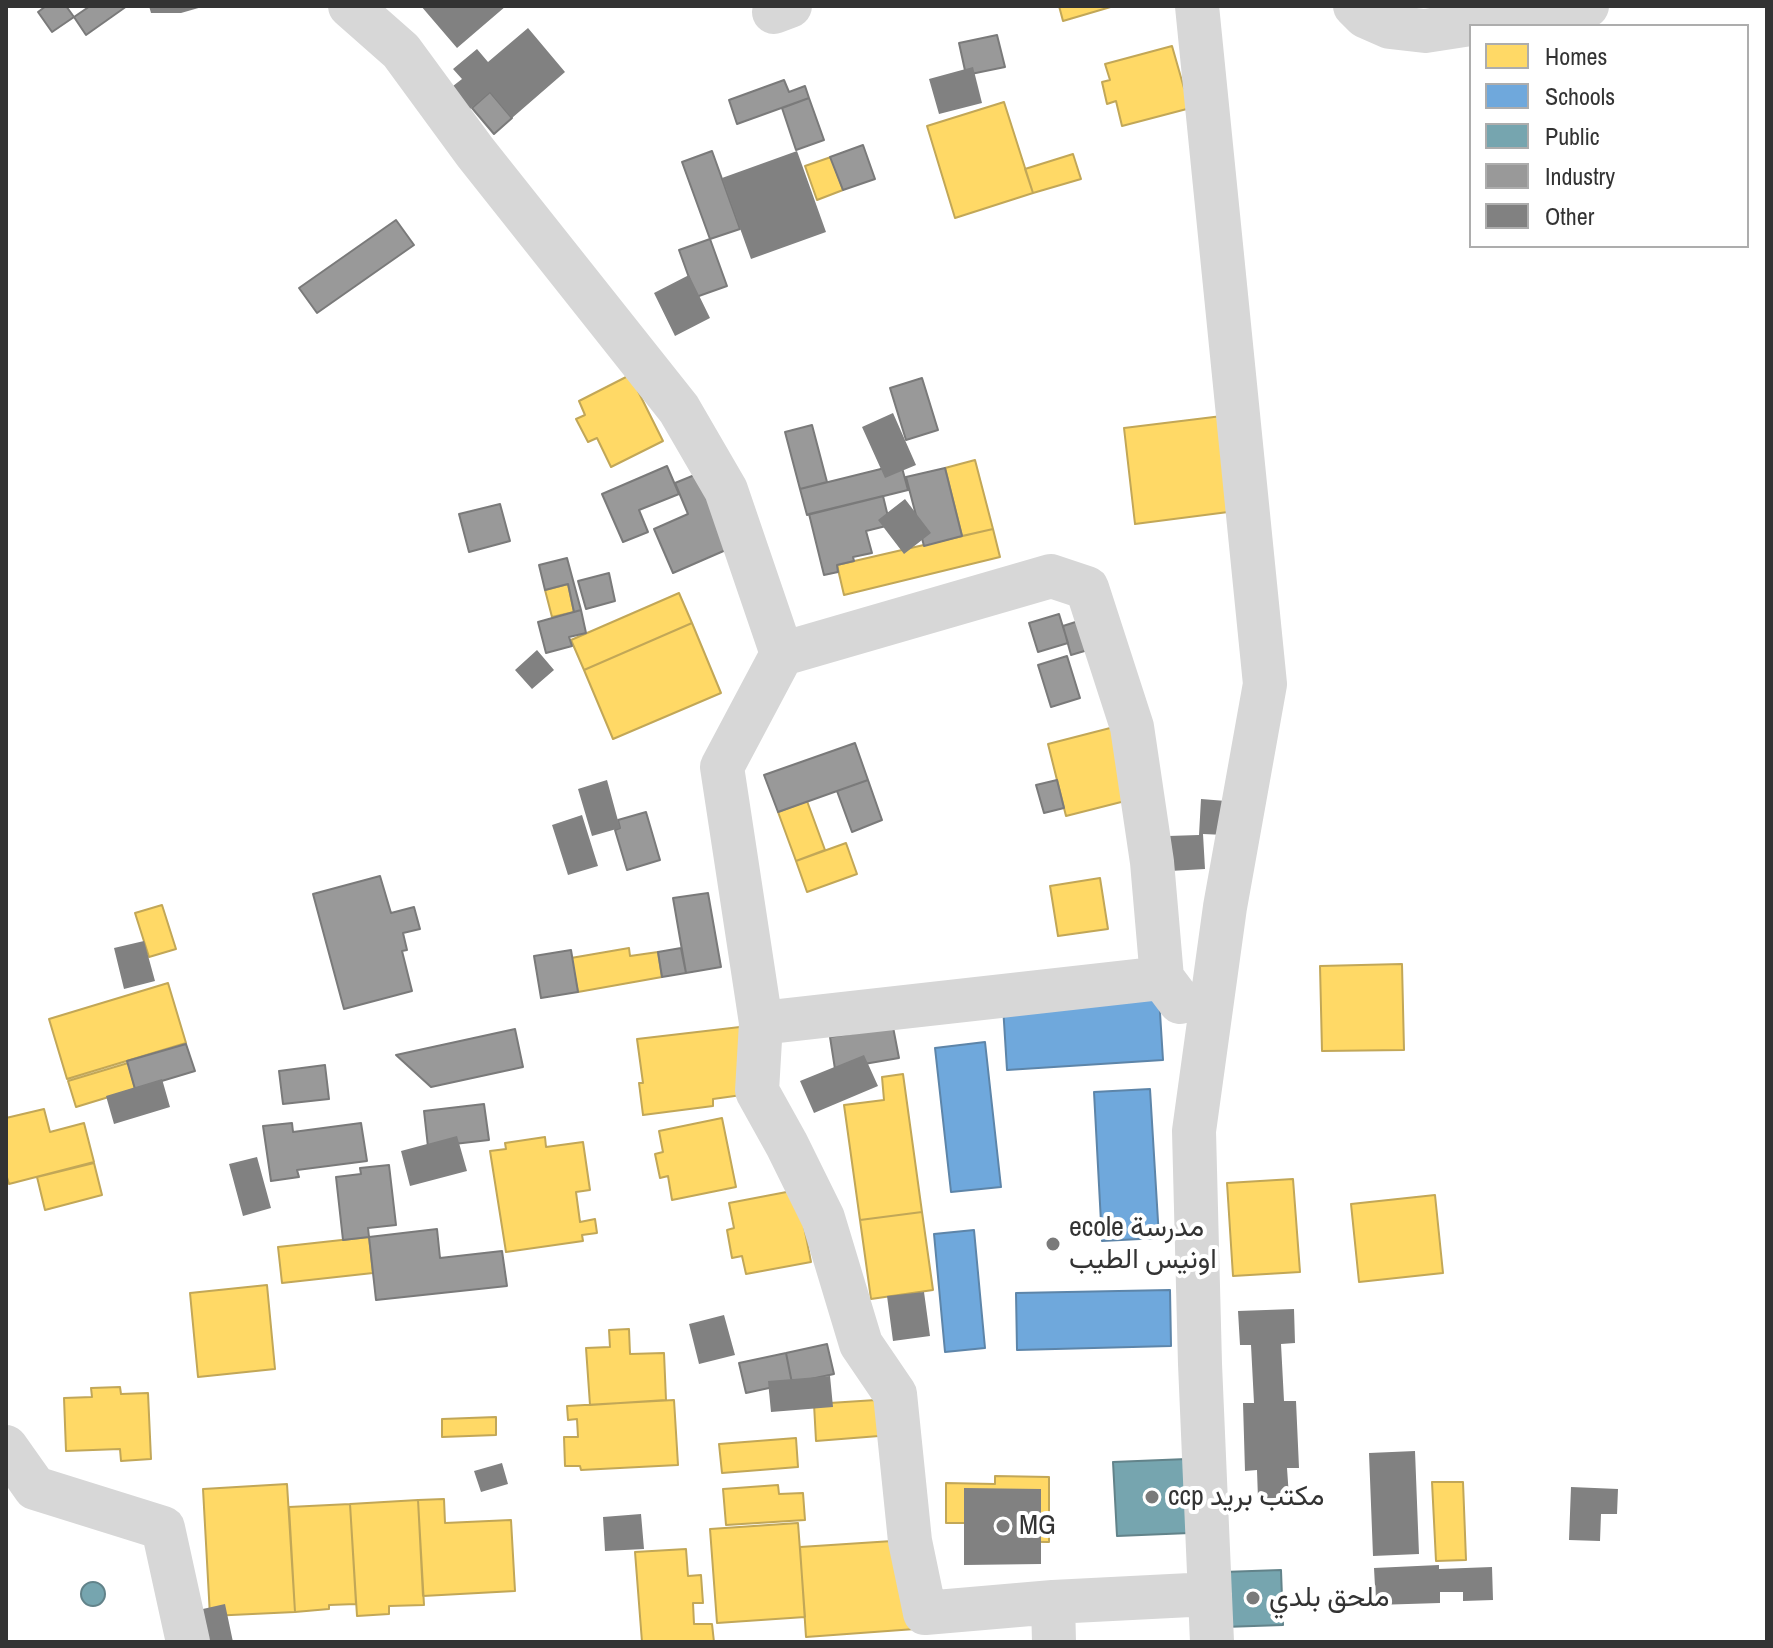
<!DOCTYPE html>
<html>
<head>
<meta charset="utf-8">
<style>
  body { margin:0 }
  #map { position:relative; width:1773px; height:1648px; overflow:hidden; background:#fff; font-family:"Archivo Narrow",sans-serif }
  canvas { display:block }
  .frame { position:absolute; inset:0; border:8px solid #333; pointer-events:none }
  .legend { position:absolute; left:1469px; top:24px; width:280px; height:224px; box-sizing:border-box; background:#fff; border:2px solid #adadad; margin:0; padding:10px 14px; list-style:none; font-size:24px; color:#333 }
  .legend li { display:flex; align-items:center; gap:16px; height:40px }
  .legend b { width:40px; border:2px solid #adadad }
</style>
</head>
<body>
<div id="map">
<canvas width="1773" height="1648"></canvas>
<div class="frame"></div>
<ul class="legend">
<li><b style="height:22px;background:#ffd966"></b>Homes</li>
<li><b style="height:22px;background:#6fa8dc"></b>Schools</li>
<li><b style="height:22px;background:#76a5af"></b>Public</li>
<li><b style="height:22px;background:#999"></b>Industry</li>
<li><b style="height:22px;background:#818181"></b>Other</li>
</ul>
</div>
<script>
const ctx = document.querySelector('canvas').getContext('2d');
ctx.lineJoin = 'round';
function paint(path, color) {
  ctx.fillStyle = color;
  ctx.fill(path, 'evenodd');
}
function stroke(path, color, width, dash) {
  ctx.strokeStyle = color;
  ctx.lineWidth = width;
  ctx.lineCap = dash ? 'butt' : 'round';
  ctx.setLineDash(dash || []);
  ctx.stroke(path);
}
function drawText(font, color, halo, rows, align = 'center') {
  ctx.font = font + ' "Archivo Narrow",Vazirmatn,sans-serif';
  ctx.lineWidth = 8;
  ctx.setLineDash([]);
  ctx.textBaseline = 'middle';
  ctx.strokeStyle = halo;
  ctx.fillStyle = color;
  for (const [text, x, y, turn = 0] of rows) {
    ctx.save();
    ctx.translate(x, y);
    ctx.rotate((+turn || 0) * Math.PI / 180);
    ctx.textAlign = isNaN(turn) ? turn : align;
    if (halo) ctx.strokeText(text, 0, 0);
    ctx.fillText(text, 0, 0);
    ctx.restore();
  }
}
const homes = new Path2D(`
  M1059,6H1114L1063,21Z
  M1172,46L1184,88L1202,105L1122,126L1116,101L1107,104L1102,82L1110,80L1105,64Z
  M1004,102L1033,193L955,218L927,126Z
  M1073,154L1081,179L1033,193L1025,169Z
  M831,157L843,190L817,200L805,166Z
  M630,375L663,441L611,467L597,438L588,442L576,419L585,415L579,401Z
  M1222,416L1236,511L1135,524L1124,428Z
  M975,460L993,529L962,536L945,468Z
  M993,529L1000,557L844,595L837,565Z
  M568,584L574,612L552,617L545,590Z
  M679,593L692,623L584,670L571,640Z
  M692,623L721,693L613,739L584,670Z
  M1118,726L1137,798L1066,816L1048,744Z
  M807,801L825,850L796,861L778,812Z
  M846,843L857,874L807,892L796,861Z
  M1100,878L1108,929L1058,936L1050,886Z
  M162,905L176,949L149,957L135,913Z
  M629,948L630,956L658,952L662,977L578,992L571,958Z
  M1402,964L1404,1050L1322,1051L1320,966Z
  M168,983L186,1043L67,1079L49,1019Z
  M740,1027L749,1094L713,1099V1106L643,1115L639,1083H643L637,1039Z
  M128,1063L135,1089L76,1107L68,1081Z
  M903,1074L922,1212L860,1220L844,1105L884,1100L882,1077Z
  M44,1109L50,1132L84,1123L94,1162L9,1184L6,1174V1118Z
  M722,1118L736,1187L672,1200L668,1176L660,1178L655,1154L663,1152L659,1131Z
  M545,1137L546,1147L583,1142L590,1190L576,1192L580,1222L595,1219L597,1233L582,1235L583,1241L506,1252L490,1151L506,1149L505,1143Z
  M94,1163L102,1195L45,1210L37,1177Z
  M1293,1179L1300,1272L1233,1276L1227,1183Z
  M797,1190L811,1262L746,1274L742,1256L732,1258L727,1230L734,1228L729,1203Z
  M1435,1195L1443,1273L1359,1282L1351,1204Z
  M922,1212L933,1290L871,1299L860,1220Z
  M369,1237L373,1273L282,1283L278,1247Z
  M267,1285L275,1369L198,1377L190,1293Z
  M629,1329L630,1354L664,1353L666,1400L590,1405L586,1348L610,1347L609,1330Z
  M120,1387L121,1394L148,1393L151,1459L121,1461L120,1449L66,1451L64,1398L92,1397L91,1388Z
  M674,1400L678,1465L581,1470L580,1466H565L564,1437H578L577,1419L568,1420L567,1406Z
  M876,1400L879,1436L816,1441L814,1404Z
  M496,1417V1435L442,1437V1419Z
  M796,1438L798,1467L722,1473L719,1444Z
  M995,1476L1049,1477V1542L966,1541L967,1523H946V1483L995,1484Z
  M1432,1482H1463L1466,1560L1436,1561Z
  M287,1484L295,1612L210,1616L203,1489Z
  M778,1485L779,1494L803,1493L805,1520L726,1525L723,1489Z
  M444,1499L445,1523L511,1520L515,1591L423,1596L418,1500Z
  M418,1500L424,1605L389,1606V1614L357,1616L350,1504Z
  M350,1504L356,1604L329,1605V1609L295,1612L289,1507Z
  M798,1523L805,1617L717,1623L710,1529Z
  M908,1540L915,1629L806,1637L800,1547Z
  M686,1549L688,1576L701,1575L703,1603H693L694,1624H712L714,1642H642L635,1552Z`);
const schools = new Path2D(`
  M1159,997L1163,1060L1007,1070L1003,1006Z
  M985,1042L1001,1187L951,1192L935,1048Z
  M1150,1089L1159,1238L1102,1241L1094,1092Z
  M974,1230L985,1348L945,1352L934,1234Z
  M1170,1290L1171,1346L1017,1350L1016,1293Z`);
const public = new Path2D(`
  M1187,1459L1190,1533L1117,1536L1113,1462Z
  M1281,1570L1283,1625L1224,1627L1223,1572Z
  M81 1594a12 12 0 1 1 24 0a12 12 0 1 1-24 0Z`);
const industry = new Path2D(`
  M46,6H66L74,17L52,32L38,12Z
  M90,6H127L86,35L74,17Z
  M997,35L1005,67L966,75L959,43Z
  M784,80L789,92L805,86L809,98L737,124L729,100Z
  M490,92L512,118L494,134L472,108Z
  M809,98L824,140L796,150L782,108Z
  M863,145L875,179L843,190L830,157Z
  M712,151L740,229L710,239L682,162Z
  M396,220L414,245L317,313L299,288Z
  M710,239L727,286L696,297L679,250Z
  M922,378L938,430L906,440L890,388Z
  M812,425L827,482L800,489L785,432Z
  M901,464L908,490L807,515L800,489Z
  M667,466L679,494L639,510L648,532L623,542L602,494Z
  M945,468L962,536L924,546L906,477Z
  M702,472L735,546L673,573L654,529L688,514L675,483Z
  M883,496L890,525L866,531L872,553L853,557L854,561L837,565L838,572L824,575L809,514Z
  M500,504L510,541L469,552L459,514Z
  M567,558L581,610L574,612L568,584L545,590L539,565Z
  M609,573L615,601L586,609L578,581Z
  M581,610L586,633L569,637L572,646L546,653L538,622Z
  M1059,614L1068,643L1038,652L1029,623Z
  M1088,618L1098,647L1071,655L1063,626Z
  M1067,656L1080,698L1051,707L1038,665Z
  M855,743L868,780L778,812L764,775Z
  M868,780L882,820L852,832L837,791Z
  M1057,780L1064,808L1044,813L1036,785Z
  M646,812L660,860L627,870L615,830L620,828L618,820Z
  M380,876L391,913L414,907L420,929L403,933L407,950L402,951L412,991L344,1009L313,894Z
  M708,893L721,967L686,973L673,898Z
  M681,948L686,973L662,977L658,952Z
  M571,950L578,992L541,998L534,956Z
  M893,1027L899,1058L835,1069L830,1037Z
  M515,1029L523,1067L431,1087L396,1055Z
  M186,1044L195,1071L135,1089L127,1061Z
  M325,1065L329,1099L283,1104L279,1071Z
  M484,1104L489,1140L428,1147L424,1111Z
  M292,1123L293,1132L361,1123L367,1161L297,1170L299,1177L271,1181L263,1126Z
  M389,1165L396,1225L368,1228L369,1237L343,1240L336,1177L361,1174L360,1168Z
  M437,1229L440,1258L502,1251L507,1286L376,1300L369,1237Z
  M827,1344L834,1374L792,1383L786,1353Z
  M786,1353L792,1383L746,1393L739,1363Z`);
const building = new Path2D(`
  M149,6H202V7L181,13H151Z
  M421,6H506L457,48Z
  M528,28L565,72L512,118L490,92L463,115L444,93L462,79L453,69L477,49L488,62Z
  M973,67L982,103L939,114L929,79Z
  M797,151L826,232L751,259L722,178Z
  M689,275L710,318L675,336L654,293Z
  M893,413L916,465L885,478L862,427Z
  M905,499L931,533L904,554L878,520Z
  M537,650L554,670L532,689L515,670Z
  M607,780L620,828L592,836L578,789Z
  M1201,799L1226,801L1225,835L1203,834L1205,869L1170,871L1168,836L1199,835Z
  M582,815L598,866L568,875L552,825Z
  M144,941L155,981L124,989L114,948Z
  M864,1055L878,1086L814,1113L800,1081Z
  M162,1079L170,1107L114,1124L106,1096Z
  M457,1136L467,1171L410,1186L401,1151Z
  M257,1157L271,1208L243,1216L229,1164Z
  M924,1292L930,1336L893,1341L887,1296Z
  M1294,1309L1295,1343L1281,1344L1284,1401H1296L1299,1468H1287L1289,1497L1258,1499L1257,1470L1245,1471L1243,1403H1254L1251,1345H1240L1238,1311Z
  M724,1315L735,1355L699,1364L689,1324Z
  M830,1376L833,1407L771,1412L768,1381Z
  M1415,1451L1419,1554L1373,1556L1369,1453Z
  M502,1463L508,1484L481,1492L474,1471Z
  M1571,1487L1618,1489L1617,1514H1601L1600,1541L1569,1540Z
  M964,1488L1041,1489V1564L964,1565Z
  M641,1514L644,1549L605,1551L603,1517Z
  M1439,1565V1569L1492,1567L1493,1600L1463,1601V1592H1440V1603L1376,1605L1374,1568Z
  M225,1604L233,1642H192L185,1613Z`);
const minor = new Path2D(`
  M350,6L401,51L475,152L679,409L726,490L782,654L722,767L761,1023L757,1091L787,1145L823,1218L861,1344L895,1394L910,1541L925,1613L1053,1602L1210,1594
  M1197,6L1265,684L1225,907L1194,1131L1200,1364L1212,1642
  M1355,6L1365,16L1390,27L1425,31L1587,6
  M774,12L790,6
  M782,654L1051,576L1087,588L1132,727L1152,862L1162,978
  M761,1023L1162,978L1180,1002
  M6,1447L35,1488L163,1528L188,1642
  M1053,1602L1054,1642`);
const markers = [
  [1053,1244,8,"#7a7a7a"],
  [1152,1497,8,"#7a7a7a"],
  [1003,1526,8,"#7a7a7a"],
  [1253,1598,8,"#7a7a7a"]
];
const poiNames = [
  ["ecole مدرسة",1069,1228],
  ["اونيس الطيب",1069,1260],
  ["ccp مكتب بريد",1168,1497],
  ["MG",1019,1526],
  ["ملحق بلدي",1269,1598]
];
paint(homes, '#ffd966');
stroke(homes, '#c2a757', 2);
paint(schools, '#6fa8dc');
stroke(schools, '#5d85a9', 2);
paint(public, '#76a5af');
stroke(public, '#62838a', 2);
paint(industry, '#999');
stroke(industry, '#7a7a7a', 2);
paint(building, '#818181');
stroke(minor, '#d7d7d7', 44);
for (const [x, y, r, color] of markers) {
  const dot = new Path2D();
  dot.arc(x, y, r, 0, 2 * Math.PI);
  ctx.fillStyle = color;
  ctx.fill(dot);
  stroke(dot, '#fff', 3);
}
drawText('28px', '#333', '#fff', poiNames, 'left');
</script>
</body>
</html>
